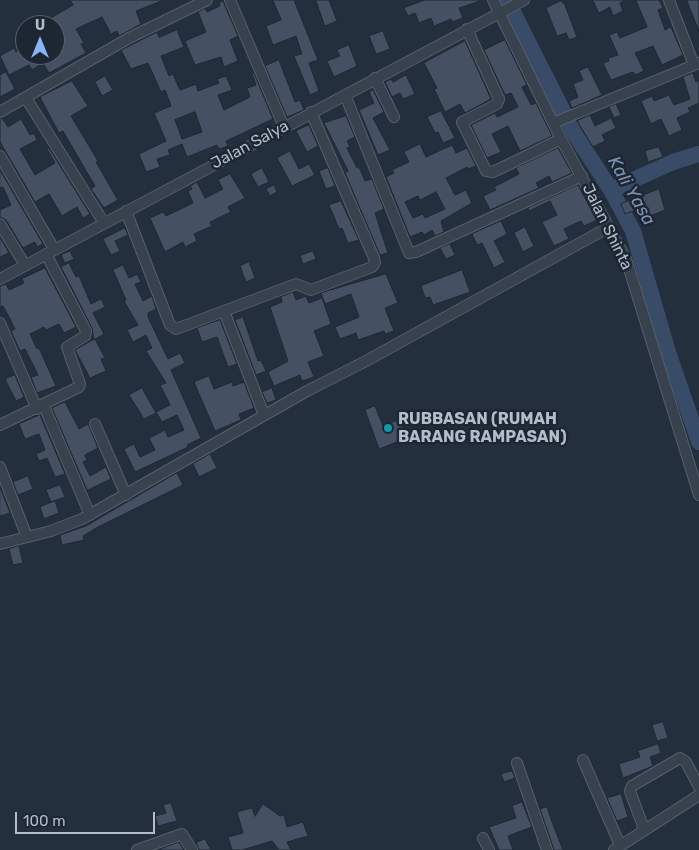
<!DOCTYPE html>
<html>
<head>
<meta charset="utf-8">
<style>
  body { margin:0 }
  #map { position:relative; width:699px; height:850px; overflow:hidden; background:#242f3e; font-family:Rubik,sans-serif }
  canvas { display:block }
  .north { position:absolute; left:15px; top:15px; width:50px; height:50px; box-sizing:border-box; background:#1d2633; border:1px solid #59626f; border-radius:50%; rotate:0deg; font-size:14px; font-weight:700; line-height:20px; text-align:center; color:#b4bcc9 }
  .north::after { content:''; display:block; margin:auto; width:18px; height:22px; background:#8ab4f8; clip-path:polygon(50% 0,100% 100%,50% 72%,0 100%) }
  .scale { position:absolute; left:15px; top:812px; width:140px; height:22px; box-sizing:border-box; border:2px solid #b4bcc9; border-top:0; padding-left:6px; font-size:15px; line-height:18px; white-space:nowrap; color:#b4bcc9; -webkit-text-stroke:4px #1d2633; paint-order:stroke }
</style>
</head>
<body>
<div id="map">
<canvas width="699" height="850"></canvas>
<div class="north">U</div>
<div class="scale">100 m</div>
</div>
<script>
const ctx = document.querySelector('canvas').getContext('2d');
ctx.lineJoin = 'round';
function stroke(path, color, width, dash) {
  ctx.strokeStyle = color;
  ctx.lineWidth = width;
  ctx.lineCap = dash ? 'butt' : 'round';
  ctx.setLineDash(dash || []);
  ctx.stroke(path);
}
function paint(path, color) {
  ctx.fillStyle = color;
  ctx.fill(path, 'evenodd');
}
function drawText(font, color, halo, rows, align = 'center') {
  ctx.font = font + ' Rubik,sans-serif';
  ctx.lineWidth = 5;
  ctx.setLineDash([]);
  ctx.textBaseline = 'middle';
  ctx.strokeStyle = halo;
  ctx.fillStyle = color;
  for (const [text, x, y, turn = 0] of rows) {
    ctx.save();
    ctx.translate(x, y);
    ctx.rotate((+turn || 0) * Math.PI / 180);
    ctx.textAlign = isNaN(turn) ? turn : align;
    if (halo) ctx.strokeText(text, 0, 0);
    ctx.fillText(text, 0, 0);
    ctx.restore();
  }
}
const river = new Path2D(`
  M507,0L574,133L611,190L633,231L667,349L699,442
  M611,190L673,162L699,154`);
const building = new Path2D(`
  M70,0H164L136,11L141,24L119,36L117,31L111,34L102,17L76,29L84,43L81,44L86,53L49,73L43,63L32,70L29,65L9,75L0,56L14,48L16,52L25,47V55H60L57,50L61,48L55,37V25H39L73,5Z
  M273,0H294L318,60L309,63L319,91L310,95L294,56L302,54L296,36L273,45L266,26L281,20Z
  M316,0H329L337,21L325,26Z
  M425,0H480V1L459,8L463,18L452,22L451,19L434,26L431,18L419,23L415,13L408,16L404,8Z
  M593,0H625L620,3L623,11L613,16L610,7L599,13Z
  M636,0H659L663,8L658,10L665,30L671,27L683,55L662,65L653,46L635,53L644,71L635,75L633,72L611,80L603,63L609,61L608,58L618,55L609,35L617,32L620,38L647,27Z
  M687,0H699V31L690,9Z
  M223,1L238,36L230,40L238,61L224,67L221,57L195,65L185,41L206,32L198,12L205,8L207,12L220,6L219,3Z
  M561,1L565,5L577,37L569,40L566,33L557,36L546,8Z
  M177,30L184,47L161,56L169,76L173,74L180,90L196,84L198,91L219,83L217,79L226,76L232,90L218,95L224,110L250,97L247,88L256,85L252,74L254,73L273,119L226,141L228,146L219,149L217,145L187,157L182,144L168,150L170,155L157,159L160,167L146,172L139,154L166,141L154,113L171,106L165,90L161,92L148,63L131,69L121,50L157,32L159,37ZM195,112L202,132L182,139L175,120Z
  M383,31L390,49L376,54L369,36Z
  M505,40L527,85L522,87L531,105L536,103L552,136L520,151L508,126L492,134L501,152L487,158L471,125L495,113L497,117L518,107L511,93L505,95L484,50Z
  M465,41L491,99L465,113L460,104L445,112L434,89L437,88L424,63Z
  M349,45L357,66L334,77L327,61L340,56L337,50Z
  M279,60L295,102L300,100L304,110L287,117L265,66Z
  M588,67L602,95L572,108L569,101L578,97L573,84L583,80L579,71Z
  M6,72L15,89L0,97V75Z
  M693,73L696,82L699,80V103L688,108L690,112L677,118L682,130L669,136L661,119L651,124L641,101L652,96L654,101L669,95L674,105L690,99L683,77Z
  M406,75L415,94L403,99L400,93L392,97L385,82L391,79L393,82Z
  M105,76L113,90L102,96L95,82Z
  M72,81L88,106L71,116L98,161L96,162L118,200L104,208L91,189L95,186L85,169L63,131L59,133L40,97Z
  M373,90L384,112L373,118L390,150L378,155L359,110L374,103L369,92Z
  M616,104L621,115L614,118L609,107Z
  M441,111L455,138L443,143L438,132L435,133L427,117Z
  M590,115L595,126L611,118L616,128L602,135L605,141L593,147L577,121Z
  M346,116L355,137L347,141L350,147L347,148L357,168L359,167L365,181L372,179L384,209L375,213L388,253L380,255L345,173L348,171L324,123Z
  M2,118L8,127L21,119L30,135L34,133L37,140L20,149L35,175L55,163L47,149L49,148L90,214L83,218L77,207L62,216L49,194L35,202L0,142V119Z
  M309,125L318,146L307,152L296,131Z
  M420,144L426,157L452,145L456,153L467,148L476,166L468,169L467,167L446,178L455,195L466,190L472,203L441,221L444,232L435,236L432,230L424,235L422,232L410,237L386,177L394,173L392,170L409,162L404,152ZM436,192L445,209L425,218L423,214L413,218L405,202L418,196L420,200Z
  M659,147L663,157L648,162L645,151Z
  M558,148L572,173L552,182L549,176L536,183L539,188L490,210L483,196L496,190L494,187L519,174L516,168Z
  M290,151L299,169L309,164L315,175L292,186L277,158Z
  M262,168L269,182L258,187L251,174Z
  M328,168L335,186L326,189L319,171Z
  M0,170L43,244L37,247L35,242L23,248L6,220L0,217V210L11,205L3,187L0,188Z
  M230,174L245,198L228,207L231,212L210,222L212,226L194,234L197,241L185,247L183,242L165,252L150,218L163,212L166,216L193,203L188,191L192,189L190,186L197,182L205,198L223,189L218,180Z
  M274,185L277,192L270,196L266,189Z
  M578,185L597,220L584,226L581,221L564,229L569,239L554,246L542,222L557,215L550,201L529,211L528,208Z
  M659,189L665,210L640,220L636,210L625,214L621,204Z
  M341,201L359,240L348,243L342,228L339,229L329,205Z
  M501,221L507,234L494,241L505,262L494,268L482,243L477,245L472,234Z
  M525,227L534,246L523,252L514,233Z
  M125,228L128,235L115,241L120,251L111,255L103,239Z
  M0,237L9,253L0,257Z
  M450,244L455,255L446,259L440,248Z
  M70,251L74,259L65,263L61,255Z
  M313,251L316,259L303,264L300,256Z
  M249,262L255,278L246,282L240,266Z
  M69,263L76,277L79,276L91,304L101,299L105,307L93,313L104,334L94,340L92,328L61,267Z
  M123,265L129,278L137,274L141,282L135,284L143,301L152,296L156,309L148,313V317L168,359L180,353L185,363L171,370L201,438L187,445L188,447L135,472L124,449L134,444L140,457L155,450L149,438L165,430L168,437L184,430L177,415L162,422L156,412L170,405L160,385L166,383L146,351L152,348L146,335L133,342L127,330L138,325L124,301L126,300L113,270Z
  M45,268L76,327L64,333L59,324L46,330L44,327L30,334L37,349L39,348L56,386L37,393L31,377L38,375L25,349L20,351L11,331L15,329L10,319L3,306L0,307V286L6,284L9,290L24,283L22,279Z
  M462,270L470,292L433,305L430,297L425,298L421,286Z
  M386,274L398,303L385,308L394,331L385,334L384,331L358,340L356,333L340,339L335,327L359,317L351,294L325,304L321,293Z
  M293,292L296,300L306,296L309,303L322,298L331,324L314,331L324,356L308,362L314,377L302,381L300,375L274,386L268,372L288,361L270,307L282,302L281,297Z
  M243,317L258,361L261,360L266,371L256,375L235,320Z
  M220,320L237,364L228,367L217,337L202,342L197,328Z
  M95,339L105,358L101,359L106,371L90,378L75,350Z
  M15,375L24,397L16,401L5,379Z
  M209,376L214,389L232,382L233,386L244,382L254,408L239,414L241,420L215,431L194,382Z
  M142,388L156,413L144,419L129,395Z
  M272,388L276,400L267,403L262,392Z
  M65,402L79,429L88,424L98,448L85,455L87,460L83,462L90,476L106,467L111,479L90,489L87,490L52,408Z
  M375,406L383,426L400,419L407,438L379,449L365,410Z
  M40,415L65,474L55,477L47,458L39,461L36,454L45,450L39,434L25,439L19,424Z
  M210,454L217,468L199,477L193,464Z
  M177,473L183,485L98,527L83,536L84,540L62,545L60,535L86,526Z
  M28,476L33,489L18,495L13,482Z
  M60,485L65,497L51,502L46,490Z
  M0,487L10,513L0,516Z
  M55,501L59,513L44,519L40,507Z
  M19,546L23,563L13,565L9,549Z
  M663,722L668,738L657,741L652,725Z
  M658,744L661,753L650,757L653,766L623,778L619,764L640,757L638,751Z
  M512,771L515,778L504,782L501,774Z
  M621,794L628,817L617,821L607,798Z
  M522,802L532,827L508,836L513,850H499L489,827L516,818L512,806Z
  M171,803L177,821L158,826L155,816L166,813L163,805Z
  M263,804L280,816L284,815L287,827L303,822L308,836L287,842L291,850H279L272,841L242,850H232L228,837L243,833L237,812L252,808L255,816Z
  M547,807L552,822L563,850H554L540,809Z
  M205,839L211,850H199L196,843Z
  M179,842L184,850H158Z`);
const street = new Path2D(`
  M230,0L284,127
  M493,0L561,139L626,259L699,495
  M669,0L694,65
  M467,29L499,99L497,104L462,122L486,171L493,172L561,139
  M375,78L394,117
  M345,95L409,253L416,252L582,176
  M26,98L104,223
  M0,112L129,38L207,0
  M553,123L699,63
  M0,156L54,249
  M126,211L170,325L176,329L296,284L311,290L372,267L375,263L374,258L311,112
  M0,224L25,265
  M0,279L524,0
  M224,311L264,415
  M0,323L37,409
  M44,406L90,515
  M95,424L126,495
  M0,425L79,387L80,384L67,347L85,336L86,331L46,254
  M0,467L27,537
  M0,544L51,531L82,519L307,391L366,361L609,227
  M583,760L620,845
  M517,763L547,850
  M644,829L630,791L632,786L680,758L686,762L699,787
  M483,838L489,850
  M137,850L182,834L192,850
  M614,850L699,795`);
const markers = [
  [388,428,5,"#0f9aa8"]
];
const streetNames = [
  ["Jalan Salya",250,145,-28],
  ["Jalan Shinta",607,227,64]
];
const poiNames = [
  ["RUBBASAN (RUMAH",398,419],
  ["BARANG RAMPASAN)",398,437]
];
const waterNames = [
  ["Kali Yasa",631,191,60]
];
stroke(river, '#394c67', 16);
paint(building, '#455162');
stroke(building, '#1f2835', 1);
stroke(street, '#565f6c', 12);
stroke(street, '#38414e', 10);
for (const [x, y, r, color] of markers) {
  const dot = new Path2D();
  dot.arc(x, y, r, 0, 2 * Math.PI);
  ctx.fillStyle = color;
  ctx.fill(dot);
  stroke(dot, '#1d2633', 2);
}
drawText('16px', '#b4bcc9', '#1d2633', streetNames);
drawText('bold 16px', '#b4bcc9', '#1d2633', poiNames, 'left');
drawText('italic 18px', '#7c92b1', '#1d2633', waterNames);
</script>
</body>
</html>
